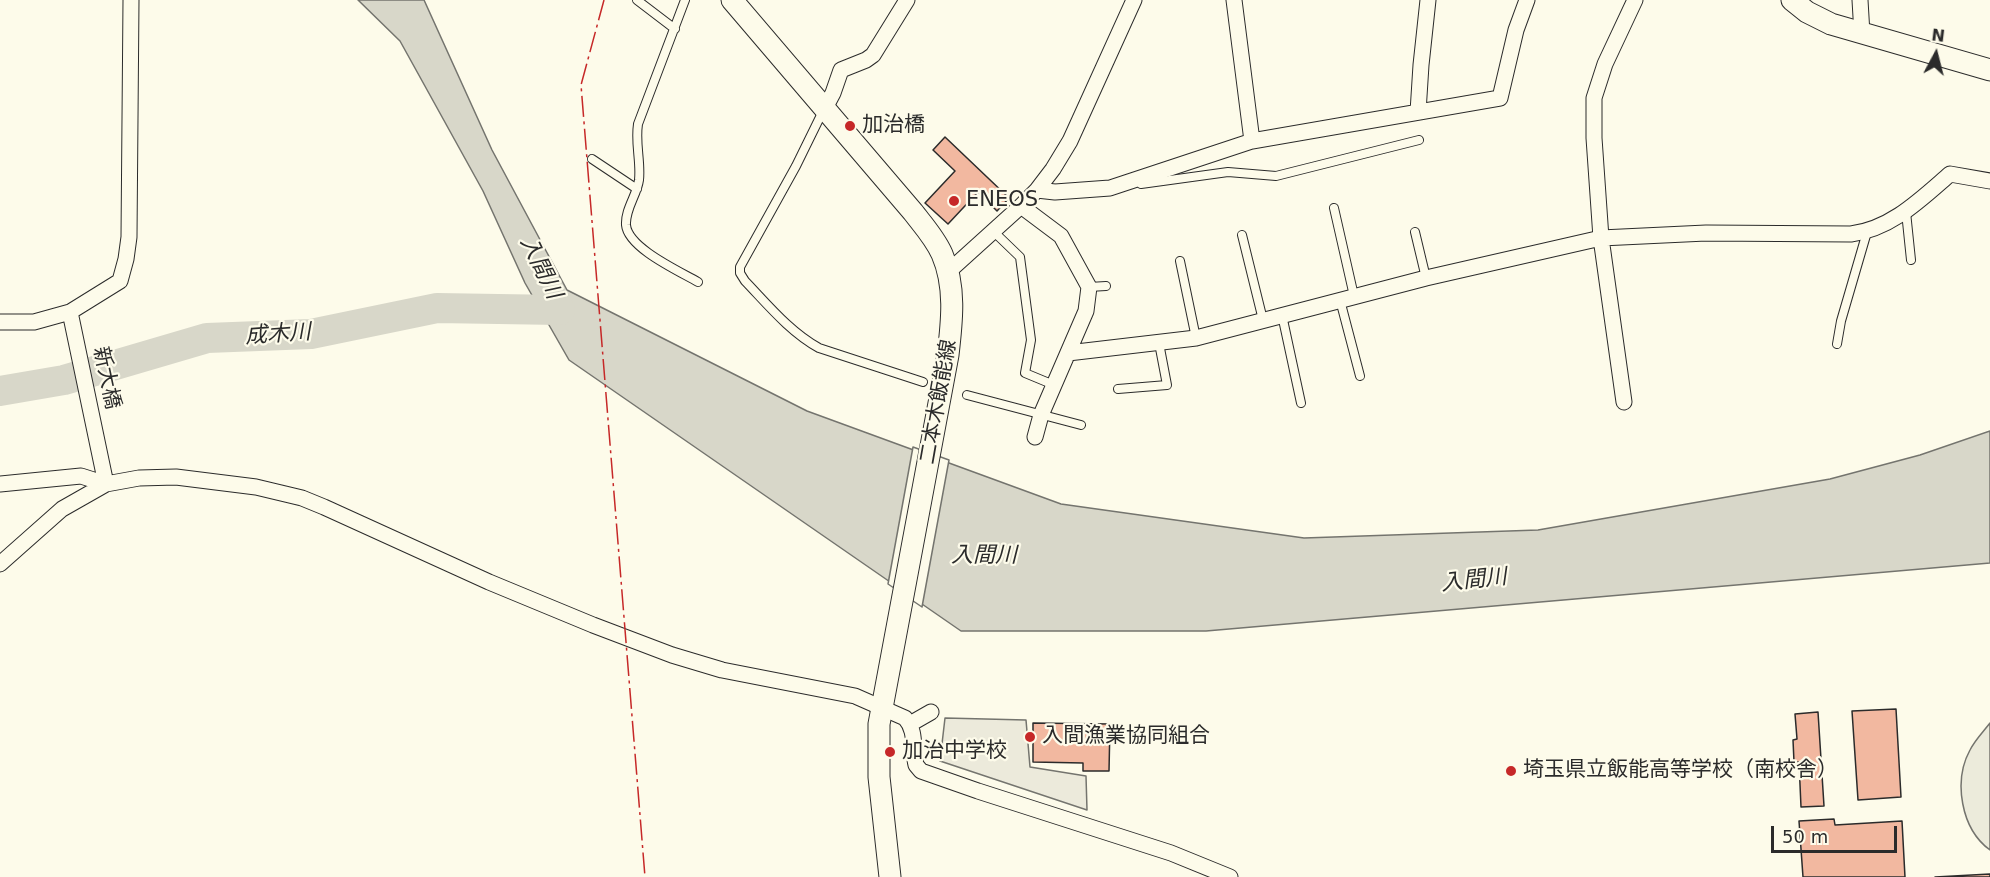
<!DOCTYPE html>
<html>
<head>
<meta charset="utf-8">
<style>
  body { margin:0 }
  #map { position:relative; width:1990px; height:877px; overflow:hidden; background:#fdfbea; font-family:"DejaVu Sans",sans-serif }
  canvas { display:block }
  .north { position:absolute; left:1906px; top:24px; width:60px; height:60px; -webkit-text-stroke:4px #fdfbea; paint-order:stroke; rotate:7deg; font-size:16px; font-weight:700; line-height:24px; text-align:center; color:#2b2b2b }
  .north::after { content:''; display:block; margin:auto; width:21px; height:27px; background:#2b2b2b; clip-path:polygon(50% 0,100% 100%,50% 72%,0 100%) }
  .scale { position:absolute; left:1771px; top:826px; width:126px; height:27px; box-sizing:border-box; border:3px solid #2b2b2b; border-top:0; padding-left:8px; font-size:18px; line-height:21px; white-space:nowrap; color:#2b2b2b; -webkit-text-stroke:4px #fdfbea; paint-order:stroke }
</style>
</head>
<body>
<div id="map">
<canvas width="1990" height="877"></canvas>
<div class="north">N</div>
<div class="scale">50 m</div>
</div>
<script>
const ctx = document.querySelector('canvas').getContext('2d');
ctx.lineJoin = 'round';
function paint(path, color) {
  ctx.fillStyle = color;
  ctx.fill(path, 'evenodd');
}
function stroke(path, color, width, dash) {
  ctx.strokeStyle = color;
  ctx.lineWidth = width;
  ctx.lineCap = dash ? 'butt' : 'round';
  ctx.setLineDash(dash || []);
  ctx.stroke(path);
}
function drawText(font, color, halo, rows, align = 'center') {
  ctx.font = font + ' "DejaVu Sans","Noto Sans JP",sans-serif';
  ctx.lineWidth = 4.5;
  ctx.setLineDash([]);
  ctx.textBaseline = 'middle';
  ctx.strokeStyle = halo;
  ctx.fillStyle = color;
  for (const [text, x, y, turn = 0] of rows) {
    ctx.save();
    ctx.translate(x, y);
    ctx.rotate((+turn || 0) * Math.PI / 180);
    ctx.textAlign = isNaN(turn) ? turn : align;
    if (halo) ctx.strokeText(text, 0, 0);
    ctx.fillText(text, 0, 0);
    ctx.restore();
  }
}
const green = new Path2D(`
  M1990,723V850C1961,829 1953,781 1970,750C1975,740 1983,732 1990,723Z`);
const parking = new Path2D(`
  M945,718L1026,720L1030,767L1086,776L1087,810L940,761Z`);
const water = new Path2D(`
  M358,0H424L492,150L567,290L807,411L1061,504L1304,538L1538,530L1830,479L1920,455L1990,431V563L1206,631H961L569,360L525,283L483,191L400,41Z`);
const pier = new Path2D(`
  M913,447L949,460L922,607L888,584Z`);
const river = new Path2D(`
  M0,391L64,380L207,338L311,334L437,308L560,310`);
const building = new Path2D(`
  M945,137L1009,198L997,211L978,192L948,224L925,203L955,171L933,150Z
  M1896,709L1901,797L1858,800L1852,711Z
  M1818,712L1824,806L1801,807L1799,762H1794L1793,740L1797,739L1795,714Z
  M1033,723L1110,724L1109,771H1083V763L1033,762Z
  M1834,819L1835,825L1902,821L1905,877H1803L1799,821Z
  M1990,874V877H1935Z`);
const lane = new Path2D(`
  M637,0L675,29
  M685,0L638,124C635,144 641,161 639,180C637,195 625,209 626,225C628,248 679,271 698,282
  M823,111L796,166L740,267V273L745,281C768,305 790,332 819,348L923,382
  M592,159L637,189
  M1141,184L1228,172L1276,176L1419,140
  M1334,208L1354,296
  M1906,212L1911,260
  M993,231L1020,257L1031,340L1025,373L1054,385
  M1415,232L1426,278
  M1242,235L1263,320
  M1180,261L1196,338
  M1089,287L1106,286
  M1340,300L1360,376
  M1282,315L1301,403
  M1837,344L1841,321L1867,232
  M1118,389L1167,385L1159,343
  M967,395L1081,425`);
const street = new Path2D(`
  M1234,0L1252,141
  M1860,0L1862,34
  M824,110L833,93L841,70L866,60L873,55L907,0
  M1418,112L1421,65L1428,0
  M1037,190L1055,192L1110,188L1252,141L1500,98L1516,30L1527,0
  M1021,206L1061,236L1089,287L1086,311L1041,415L1035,437
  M948,272L1021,206L1037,190L1053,169L1070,141L1134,0
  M0,322H34L70,312
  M1068,353L1196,338L1426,278L1601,238L1706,233L1851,234C1891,229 1920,200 1950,174L1990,181
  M1624,402L1601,238L1594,138V98L1605,64L1635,0
  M0,484L81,476L106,484
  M106,484L70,312L120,281L126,259L129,237L131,0
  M0,564L62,509L106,484L139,478L176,477L256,487L302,498L324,507L489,582L593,625L672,655L722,670L855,696L905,718C917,731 912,749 916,765L921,771L978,791L1171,853L1230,877
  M910,724L931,712`);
const secondary = new Path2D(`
  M732,0L913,212C923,225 935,238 942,254C956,286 952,321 948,355L879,724V777L890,877
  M1792,0L1807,12L1831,24L1990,70`);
const power = new Path2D(`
  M604,0L581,85L645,877`);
const markers = [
  [850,126,6,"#c62828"],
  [954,201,6,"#c62828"],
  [1030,737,6,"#c62828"],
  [890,752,6,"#c62828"],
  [1511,771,6,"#c62828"]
];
const poiNames = [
  ["加治橋",862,126],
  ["ENEOS",966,201],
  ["入間漁業協同組合",1042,737],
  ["加治中学校",902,752],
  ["埼玉県立飯能高等学校（南校舎）",1523,771]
];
const streetNames = [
  ["新大橋",106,378,78],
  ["二本木飯能線",939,402,-80]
];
const waterNames = [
  ["入間川",540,268,64],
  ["成木川",278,335,-4],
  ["入間川",984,556],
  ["入間川",1474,581,-6]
];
paint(green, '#ecebdb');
stroke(green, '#74746e', 1.5);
paint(parking, '#eceadb');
stroke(parking, '#74746e', 1.5);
paint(water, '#d8d7c9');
stroke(water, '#74746e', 1.5);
paint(pier, '#fdfbea');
stroke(pier, '#74746e', 1.5);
stroke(river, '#d8d7c9', 30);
paint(building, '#f2b8a0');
stroke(building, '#2b2b2b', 1.5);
stroke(lane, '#2b2b2b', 10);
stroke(street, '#2b2b2b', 17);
stroke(secondary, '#2b2b2b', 23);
stroke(lane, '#fdfbea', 8);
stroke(street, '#fdfbea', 15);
stroke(secondary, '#fdfbea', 21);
stroke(power, '#c62828', 1.5, [21, 4.5, 3, 4.5]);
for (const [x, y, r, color] of markers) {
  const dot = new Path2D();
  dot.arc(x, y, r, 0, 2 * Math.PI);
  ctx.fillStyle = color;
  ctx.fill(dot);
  stroke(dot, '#fdfbea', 2);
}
drawText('21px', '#2b2b2b', '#fdfbea', poiNames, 'left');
drawText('21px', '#2b2b2b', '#fdfbea', streetNames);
drawText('italic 22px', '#2b2b2b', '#fdfbea', waterNames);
</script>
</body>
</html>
